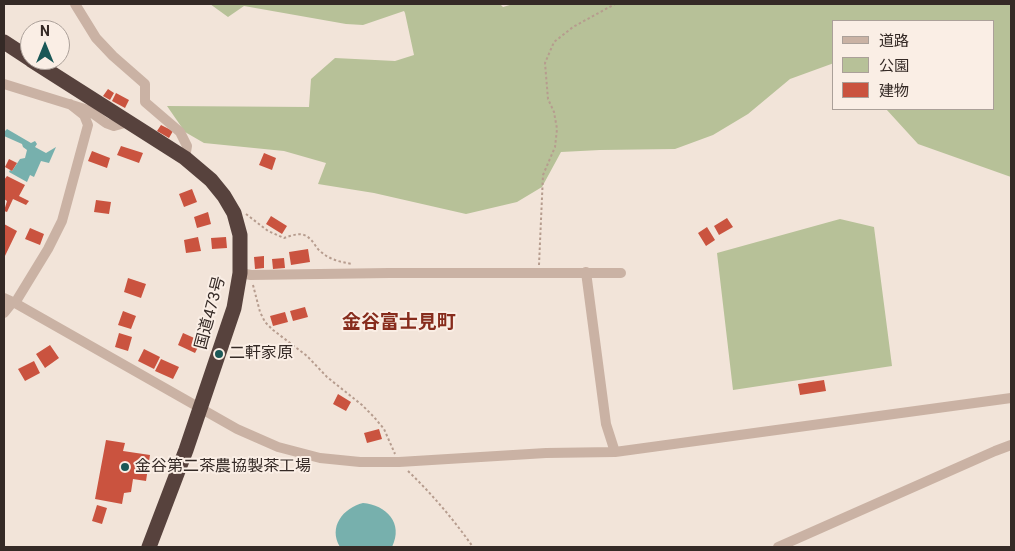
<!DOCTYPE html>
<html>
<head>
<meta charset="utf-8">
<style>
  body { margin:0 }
  #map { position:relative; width:1015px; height:551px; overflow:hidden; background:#f2e4d9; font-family:Roboto,"Noto Sans JP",sans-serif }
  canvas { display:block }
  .frame { position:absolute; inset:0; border:5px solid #352a26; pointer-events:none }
  .legend { position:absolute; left:832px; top:20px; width:162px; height:90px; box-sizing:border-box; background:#faeee5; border:1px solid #aba099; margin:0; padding:6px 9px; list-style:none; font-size:15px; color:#352a26 }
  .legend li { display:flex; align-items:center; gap:10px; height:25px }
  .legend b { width:25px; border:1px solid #aba099 }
  .north { position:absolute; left:20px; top:20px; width:50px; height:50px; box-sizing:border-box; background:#faeee5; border:1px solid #aba099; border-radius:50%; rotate:0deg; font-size:14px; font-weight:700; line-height:20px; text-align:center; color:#352a26 }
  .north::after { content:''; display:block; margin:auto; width:18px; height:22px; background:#1a5857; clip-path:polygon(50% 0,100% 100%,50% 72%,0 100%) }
</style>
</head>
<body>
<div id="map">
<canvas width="1015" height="551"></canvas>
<div class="frame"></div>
<ul class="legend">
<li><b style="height:6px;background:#cab2a4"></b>道路</li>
<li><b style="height:14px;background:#b7c198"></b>公園</li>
<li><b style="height:14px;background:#ca533f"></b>建物</li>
</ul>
<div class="north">N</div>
</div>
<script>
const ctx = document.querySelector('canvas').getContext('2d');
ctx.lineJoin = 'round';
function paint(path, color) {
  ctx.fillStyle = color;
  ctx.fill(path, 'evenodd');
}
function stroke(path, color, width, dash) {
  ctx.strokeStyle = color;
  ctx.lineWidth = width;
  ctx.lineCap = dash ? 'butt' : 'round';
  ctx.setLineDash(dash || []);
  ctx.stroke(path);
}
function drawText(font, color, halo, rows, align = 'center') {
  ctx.font = font + ' Roboto,"Noto Sans JP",sans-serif';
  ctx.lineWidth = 4;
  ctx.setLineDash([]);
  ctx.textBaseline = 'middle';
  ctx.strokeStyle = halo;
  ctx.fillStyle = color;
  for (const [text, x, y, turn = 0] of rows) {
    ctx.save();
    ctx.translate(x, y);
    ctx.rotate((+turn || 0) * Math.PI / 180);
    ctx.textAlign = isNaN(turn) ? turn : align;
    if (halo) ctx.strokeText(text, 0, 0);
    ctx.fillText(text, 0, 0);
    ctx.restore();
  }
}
const green = new Path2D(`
  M210,4H500L503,7L513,4H1011V177L918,144L886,109H994V21H834V63L790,79L748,114L713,135L675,149L600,150L561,152L542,187L517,202L466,214L374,193L318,184L326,163L284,151L204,143L185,132L167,106L309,107L311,79L335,58L395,61L414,55L405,13L404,11L363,25L346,24L244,6L228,17Z
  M840,219L874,227L892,366L733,390L717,253Z`);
const water = new Path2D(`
  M7,129L31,143L35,141L37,144L35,147L46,153L56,147L49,163L41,161L34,177L30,175L27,182L9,172L10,170L12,171L20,159L25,158L27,150L23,147L22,144L4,136V132Z
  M363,503C386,505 404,523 392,547H340C328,527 343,508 363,503Z`);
const building = new Path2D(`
  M108,89L114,93L110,100L103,96Z
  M116,93L129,100L125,108L112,101Z
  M161,125L173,131L169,138L157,131Z
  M121,146L143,153L139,163L117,155Z
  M92,151L110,158L107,168L88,161Z
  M264,153L276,158L272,170L259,165Z
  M9,159L17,163L12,171L5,167Z
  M7,176L25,185L19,196L29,201L26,205L13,199L7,212L4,211L7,201L4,199V180Z
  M192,189L197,202L184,207L179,194Z
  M96,200L111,202L109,214L94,212Z
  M208,212L211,224L197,228L194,217Z
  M271,216L287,226L282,234L266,224Z
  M727,218L733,227L719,235L714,226Z
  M4,224L17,231L4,258Z
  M707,227L715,240L706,246L698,233Z
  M30,228L44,234L40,245L25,239Z
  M198,237L201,251L186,253L184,240Z
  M226,237L227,248L212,249L211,238Z
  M308,249L310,262L291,265L289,252Z
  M264,256V268L255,269L254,257Z
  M284,258L285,268L273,269L272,259Z
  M128,278L146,284L141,298L124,292Z
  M305,307L308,317L293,321L290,311Z
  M123,311L136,316L131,329L118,325Z
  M285,312L288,322L273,326L270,316Z
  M119,333L132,337L128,351L115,347Z
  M183,333L201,341L195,353L178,345Z
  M50,345L59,358L45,368L36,354Z
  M144,349L160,357L154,369L138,361Z
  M161,359L179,367L173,379L155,371Z
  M34,361L40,373L25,381L18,369Z
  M824,380L826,391L800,395L798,384Z
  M338,394L351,402L346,411L333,404Z
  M379,429L382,439L367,443L364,433Z
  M106,440L125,443L123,451L150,455L146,481L133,479L131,492L124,493L122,504L95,499Z
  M97,505L107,508L102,524L92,521Z`);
const path = new Path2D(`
  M246,214L268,231L284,238C293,235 303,231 310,239C314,242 316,248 320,251C330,260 340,262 353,264
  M539,265L543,175L555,147L557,129L554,112L548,99L545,63L554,42L573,27L615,4
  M253,285L260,312L265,322L273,330L307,356L327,377L362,405L374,417L384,429L395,454
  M408,471C432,494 454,520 473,547`);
const minor = new Path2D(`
  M75,4L96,38L113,56L145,84V102L180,132L187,146L185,158
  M4,84L88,110L106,123L114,126L128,122
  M586,272L606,424L615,452
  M240,273L251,275L389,273H621
  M4,298L15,303L237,429L278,447L320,458L360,462H399L546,453L615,452L1011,398
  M15,303L48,249L62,221L88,125L84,115L70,104
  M4,313L12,303
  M778,547L995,451L1011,445`);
const highway = new Path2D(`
  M4,42L30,59
  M31,60L185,158L211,180L224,196L234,213L240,235V273L234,308L186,450L149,547`);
const markers = [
  [219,354,5,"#1a5857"],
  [125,467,5,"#1a5857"]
];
const streetNames = [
  ["国道473号",211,313,-75]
];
const poiNames = [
  ["二軒家原",229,354],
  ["金谷第二茶農協製茶工場",135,467]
];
const quarterNames = [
  ["金谷富士見町",399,323]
];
paint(green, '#b7c198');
paint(water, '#77b0ad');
paint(building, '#ca533f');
stroke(path, '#b69c8e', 2, [2.5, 2.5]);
stroke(minor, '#cab2a4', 10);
stroke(highway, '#57423d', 15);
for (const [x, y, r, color] of markers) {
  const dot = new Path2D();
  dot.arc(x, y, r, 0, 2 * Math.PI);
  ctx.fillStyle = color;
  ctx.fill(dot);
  stroke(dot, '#faeee5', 2);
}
drawText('16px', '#352a26', '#faeee5', streetNames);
drawText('16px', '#352a26', '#faeee5', poiNames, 'left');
drawText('bold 19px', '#872c1d', '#faeee5', quarterNames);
</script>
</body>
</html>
